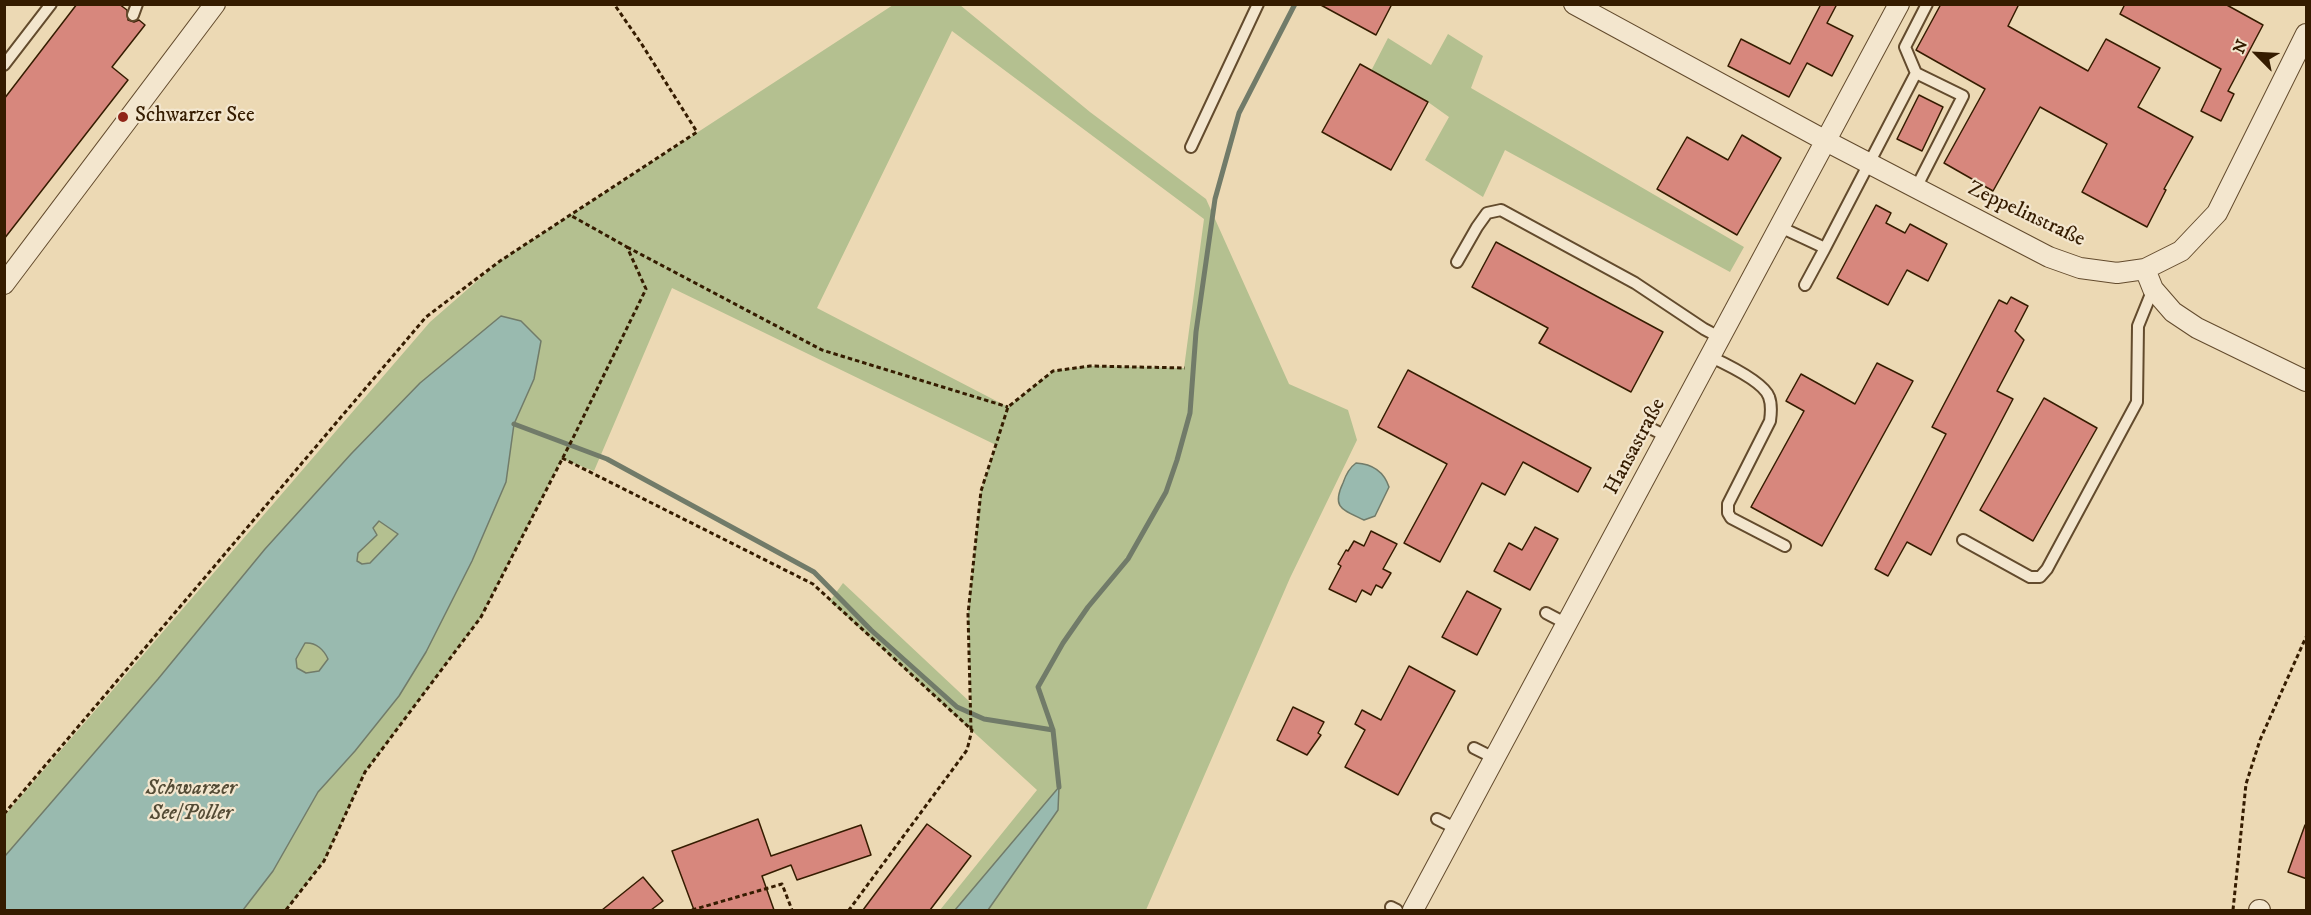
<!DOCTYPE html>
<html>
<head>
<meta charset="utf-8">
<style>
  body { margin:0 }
  #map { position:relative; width:2311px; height:915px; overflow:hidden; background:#ecd9b4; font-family:"IM FELL DW Pica",serif }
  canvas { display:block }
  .frame { position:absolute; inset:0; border:6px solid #351c00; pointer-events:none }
  .north { position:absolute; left:2227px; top:24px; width:60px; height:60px; -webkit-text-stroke:4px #f3e6ce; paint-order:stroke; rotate:294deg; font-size:16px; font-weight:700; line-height:24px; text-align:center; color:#351c00 }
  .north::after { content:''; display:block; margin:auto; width:21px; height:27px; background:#351c00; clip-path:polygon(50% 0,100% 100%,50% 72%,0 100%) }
</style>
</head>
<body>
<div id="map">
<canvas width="2311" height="915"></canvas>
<div class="frame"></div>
<div class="north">N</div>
</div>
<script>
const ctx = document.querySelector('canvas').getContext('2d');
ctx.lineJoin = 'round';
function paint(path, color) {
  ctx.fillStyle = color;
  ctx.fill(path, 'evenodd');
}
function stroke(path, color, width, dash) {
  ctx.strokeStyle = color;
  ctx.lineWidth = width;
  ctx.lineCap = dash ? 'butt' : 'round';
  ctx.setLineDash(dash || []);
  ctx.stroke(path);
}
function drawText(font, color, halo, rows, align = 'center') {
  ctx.font = font + ' "IM FELL DW Pica",serif';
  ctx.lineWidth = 4.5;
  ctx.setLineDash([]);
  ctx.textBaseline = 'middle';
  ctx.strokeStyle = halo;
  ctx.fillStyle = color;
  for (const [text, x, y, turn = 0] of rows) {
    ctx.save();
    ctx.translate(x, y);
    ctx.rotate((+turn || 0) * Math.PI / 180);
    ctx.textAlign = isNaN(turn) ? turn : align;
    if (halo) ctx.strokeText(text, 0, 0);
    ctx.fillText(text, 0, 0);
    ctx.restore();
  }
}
const green = new Path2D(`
  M893,5H960L1090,112L1206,199L1289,384L1348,410L1357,440L1290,578L1146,910H988L1058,810V788L955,910H940L1037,790L830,601L843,583L971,703L968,614L981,491L996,445L672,288L594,471L562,459L481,617L365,772L324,861L286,910H243L273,871L318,792L355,751L399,696L426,652L472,561L506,482L514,424L534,379L521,321L501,317L420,383L351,454L265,549L158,679L5,856V815L430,322L500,261ZM952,31L1204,219L1184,368L1090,366L1053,371L1008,407L817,308Z
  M1448,34L1483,56L1471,88L1744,247L1730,272L1505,150L1483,197L1425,160L1449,117L1428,102L1371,71L1388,38L1431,65Z
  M379,521L398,534L370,563L362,564L357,561L358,553L377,535L372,528Z
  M305,643C316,642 324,650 328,659L319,671L306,673L297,668L296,659Z`);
const water = new Path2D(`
  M501,316L521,321L541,341L534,379L514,424L506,482L472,561L426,652L399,696L355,751L318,792L273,871L243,910H5V856L158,679L265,549L351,454L420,383ZM379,521L398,534L370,563L362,564L357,561L358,553L377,535L373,528ZM305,643C316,642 324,650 328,659L319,671L306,673L297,668L296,659Z
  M1356,463C1373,464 1384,472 1389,487L1375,516L1364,520C1343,510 1331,508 1343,483C1346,474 1349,468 1356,463Z
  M1059,787L1058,810L988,910H955Z`);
const stream = new Path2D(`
  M514,424L607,459L814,572L871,630L957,707L984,719L1053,730
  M1059,787L1053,730L1038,687L1063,643L1088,607L1128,559L1166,492L1177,460L1190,413L1196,332L1215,199L1239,113L1295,4`);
const building = new Path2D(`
  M77,4H119L127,10L128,20L134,22L139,20L145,25L112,67L128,80L4,239V99Z
  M1319,4H1392L1376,35Z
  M1821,4H1837L1827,23L1853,36L1832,76L1807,63L1789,97L1728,66L1741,39L1790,64Z
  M1941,4H2019L2008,26L2088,71L2106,39L2160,68L2138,107L2193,137L2164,189L2166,190L2147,227L2082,192L2107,144L2040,107L1993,191L1944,163L1985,89L1916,50Z
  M2125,4H2225L2263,25L2228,91L2234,94L2221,121L2201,111L2221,69L2120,14Z
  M1360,64L1428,102L1391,170L1322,132Z
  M1919,95L1943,107L1922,151L1897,139Z
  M1742,135L1781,158L1737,235L1657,189L1687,137L1728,160Z
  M1876,205L1891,213L1886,223L1905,233L1910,224L1947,244L1928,281L1907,270L1888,305L1837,278Z
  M1496,242L1663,332L1631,392L1539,343L1548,328L1472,287Z
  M2011,297L2028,306L2015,331L2024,340L1997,391L2013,399L1931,555L1907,542L1888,576L1875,569L1946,434L1932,427L1999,300L2007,304Z
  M1877,363L1913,381L1822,546L1751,507L1804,411L1786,401L1801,374L1855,404Z
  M1408,370L1591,468L1578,492L1523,462L1505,495L1482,483L1440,562L1404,543L1447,464L1378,427Z
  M2044,398L2097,428L2033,541L1980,510Z
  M1535,527L1558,539L1530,590L1494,571L1509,543L1522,550Z
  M1371,531L1397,544L1383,569L1391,573L1382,588L1376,585L1371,595L1362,590L1356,602L1329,589L1341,566L1338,564L1346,550L1348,551L1354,541L1364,546Z
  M1467,591L1501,609L1477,655L1442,637Z
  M1409,666L1455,691L1398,795L1345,767L1365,730L1355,724L1362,710L1381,720Z
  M1293,707L1324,722L1318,733L1321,735L1307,755L1277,740Z
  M758,819L771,856L861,825L871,855L797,880L791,865L762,876L774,910H694L672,851Z
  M927,824L971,856L930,910H863Z
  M2305,825L2307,826V879L2288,872Z
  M643,877L663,901L651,910H602Z`);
const path = new Path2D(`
  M627,247L822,350L1008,407
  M562,458L813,584L972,730L967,750L849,910
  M971,730L968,614L981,491L1008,407L1053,371L1090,366L1185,368
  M4,814L426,317L500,261L697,132L641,43L614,4
  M286,910L324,861L365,772L481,617L575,434L646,289L627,247L570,215
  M692,910L782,884L792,910
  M2233,910L2246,784L2260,740L2306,637`);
const service = new Path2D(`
  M133,15L137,4
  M4,65L51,4
  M1191,147L1258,4
  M1916,188L1963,96L1916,73
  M1780,227L1825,248L1916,73L1905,47L1927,4
  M1457,262L1477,227L1487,213L1501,210L1635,283L1704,329L1721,338
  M1805,285L1825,248
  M1711,357C1726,364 1764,382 1769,397C1772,405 1771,414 1770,421L1728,504V513L1731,518L1785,546
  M1650,428L1668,437
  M1963,540L2030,577H2040L2047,569L2137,402L2138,326L2153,289
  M1546,613L1567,624
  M1474,748L1494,758
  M1437,819L1457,829
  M1391,907L1397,910`);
const minor = new Path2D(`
  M1574,4L1826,141L2049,257L2080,268L2117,273L2145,269L2181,251L2217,213L2306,34
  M2145,269L2153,289L2173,312L2197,328L2306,381
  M4,284L215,4
  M1413,910L1899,4
  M2259,910H2260`);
const markers = [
  [123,117,6,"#8f2418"]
];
const poiNames = [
  ["Schwarzer See",135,117]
];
const streetNames = [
  ["Zeppelinstraße",2026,215,25],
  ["Hansastraße",1636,447,-62]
];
const waterNames = [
  ["Schwarzer",191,789],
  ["See/Poller",191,814]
];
paint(green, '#b4c090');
paint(water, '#99baaf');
stroke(water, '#717b69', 1.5);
stroke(stream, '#717b69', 5);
paint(building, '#d7877d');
stroke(building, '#351c00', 1.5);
stroke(service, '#634b2d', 14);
stroke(minor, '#634b2d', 22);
stroke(path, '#351c00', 3, [4.5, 3]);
stroke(service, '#f3e6ce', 10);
stroke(minor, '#f3e6ce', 20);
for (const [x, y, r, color] of markers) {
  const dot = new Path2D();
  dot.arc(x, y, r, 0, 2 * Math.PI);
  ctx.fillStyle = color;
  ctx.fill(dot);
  stroke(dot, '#f3e6ce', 2);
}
drawText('21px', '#351c00', '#f3e6ce', poiNames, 'left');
drawText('21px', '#351c00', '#f3e6ce', streetNames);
drawText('italic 22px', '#534b35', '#f3e6ce', waterNames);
</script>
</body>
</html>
